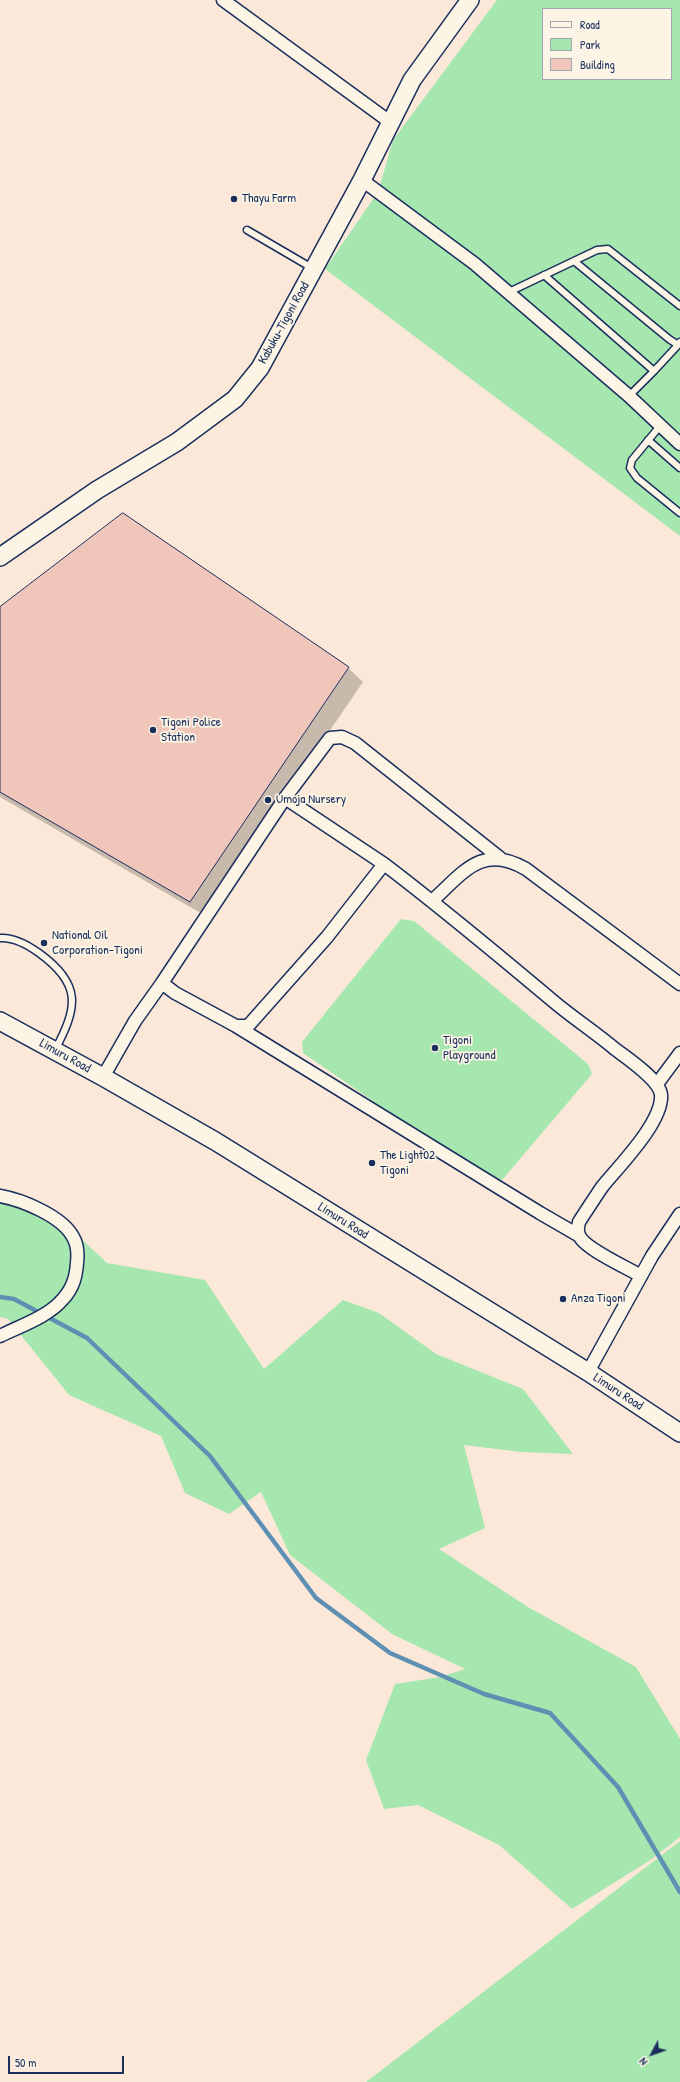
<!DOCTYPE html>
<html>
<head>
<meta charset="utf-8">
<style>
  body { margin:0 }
  #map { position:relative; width:680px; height:2082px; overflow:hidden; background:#fbe8d9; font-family:"Patrick Hand",sans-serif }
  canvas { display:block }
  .legend { position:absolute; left:542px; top:8px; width:130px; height:72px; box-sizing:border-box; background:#fcf5e5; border:1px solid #a2a6af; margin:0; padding:5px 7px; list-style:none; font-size:12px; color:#1b2f5e }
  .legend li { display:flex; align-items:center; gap:8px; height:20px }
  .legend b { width:20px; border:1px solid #a2a6af }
  .north { position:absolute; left:632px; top:2034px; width:40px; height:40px; -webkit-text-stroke:3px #fcf5e5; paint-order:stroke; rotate:229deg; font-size:11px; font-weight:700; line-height:16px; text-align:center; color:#1b2f5e }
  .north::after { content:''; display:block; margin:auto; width:14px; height:18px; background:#1b2f5e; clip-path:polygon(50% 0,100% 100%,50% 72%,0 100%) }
  .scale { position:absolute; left:8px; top:2056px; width:116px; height:18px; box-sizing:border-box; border:2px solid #1b2f5e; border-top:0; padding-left:5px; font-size:12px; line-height:14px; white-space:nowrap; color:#1b2f5e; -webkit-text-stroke:3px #fcf5e5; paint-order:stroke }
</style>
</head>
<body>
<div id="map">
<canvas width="680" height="2082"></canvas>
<ul class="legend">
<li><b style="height:5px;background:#fcf5e5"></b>Road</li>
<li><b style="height:11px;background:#a6e7b0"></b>Park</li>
<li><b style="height:11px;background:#f0c5ba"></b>Building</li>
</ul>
<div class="north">N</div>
<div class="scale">50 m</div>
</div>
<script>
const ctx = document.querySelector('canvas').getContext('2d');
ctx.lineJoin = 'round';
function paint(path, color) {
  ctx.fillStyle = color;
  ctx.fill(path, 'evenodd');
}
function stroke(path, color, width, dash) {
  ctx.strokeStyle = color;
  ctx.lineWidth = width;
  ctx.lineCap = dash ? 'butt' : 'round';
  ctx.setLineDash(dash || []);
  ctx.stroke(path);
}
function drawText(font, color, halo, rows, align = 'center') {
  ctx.font = font + ' "Patrick Hand",sans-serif';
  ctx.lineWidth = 3.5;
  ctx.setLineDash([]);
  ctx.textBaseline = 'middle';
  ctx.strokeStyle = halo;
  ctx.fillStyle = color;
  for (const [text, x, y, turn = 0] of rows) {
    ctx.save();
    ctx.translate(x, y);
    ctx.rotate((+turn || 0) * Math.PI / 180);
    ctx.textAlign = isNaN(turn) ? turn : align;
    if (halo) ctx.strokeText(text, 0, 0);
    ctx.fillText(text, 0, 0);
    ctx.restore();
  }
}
const green = new Path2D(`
  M497,0H680V536L325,269L378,192L393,140ZM543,9H671V79H543Z
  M401,919L414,921L588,1064L592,1074L497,1186L303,1053L302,1042Z
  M0,1191L42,1202L107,1263L205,1280L264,1369L343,1300L379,1313L436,1354L523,1389L573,1454L521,1452L464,1445L485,1528L439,1549L528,1607L636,1667L680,1739V1837L652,1859L572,1909L499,1845L418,1805L384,1809L366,1760L395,1684L440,1677L465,1669L392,1634L290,1555L261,1492L229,1514L185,1493L161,1436L69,1395L8,1319L0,1317Z
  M680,1841V2082H366Z`);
const shadow = new Path2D(`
  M123,514L348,668L363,682L204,915L0,797V608Z`);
const stream = new Path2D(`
  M0,1297L14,1299L87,1338L210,1456L316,1598L390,1653L484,1694L550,1713L618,1787L680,1892`);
const building = new Path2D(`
  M123,513L349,667L190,902L0,792V607Z`);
const service = new Path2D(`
  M247,230L312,268
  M574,261L669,339L678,345L680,342
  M544,275L654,371L629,396
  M509,292L597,250L608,249L680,306
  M654,371L678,345
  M660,426L632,460L630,468L637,478L680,513
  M648,440L680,468
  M0,938C14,937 28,945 39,953C82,984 78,1007 55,1050`);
const minor = new Path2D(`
  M223,0L390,122
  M362,180L475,264L629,396L680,444
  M285,798L330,738L342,737L355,743L500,858
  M432,901C463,873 482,843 526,869L680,984
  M162,983L285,798L384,864
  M236,1026L540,1213L578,1235
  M103,1077L135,1021L162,983L175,993L225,1020L236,1026H248L327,937L384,864C442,908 497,954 553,1001C573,1018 595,1032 615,1049C627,1058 660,1080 661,1095C663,1122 619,1166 602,1187C594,1199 586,1211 579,1222C578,1226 577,1231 579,1235C583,1248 628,1268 641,1276
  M657,1084L680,1053
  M0,1196C22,1200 62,1216 73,1237C78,1245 78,1254 77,1263C76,1277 73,1288 63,1299C48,1317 20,1326 0,1336
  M588,1372L652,1256L680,1214`);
const secondary = new Path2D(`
  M0,557L97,490L177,442L235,399L260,368L362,180L412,80L470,0
  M0,1021L103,1077L215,1141L588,1372L680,1433`);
const markers = [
  [234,199,4,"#1b2f5e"],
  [153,730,4,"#1b2f5e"],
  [268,800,4,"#1b2f5e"],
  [44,943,4,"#1b2f5e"],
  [435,1048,4,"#1b2f5e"],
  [372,1163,4,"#1b2f5e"],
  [563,1299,4,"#1b2f5e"]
];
const poiNames = [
  ["Thayu Farm",242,199],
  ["Tigoni Police",161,723],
  ["Station",161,738],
  ["Umoja Nursery",276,800],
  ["National Oil",52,936],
  ["Corporation-Tigoni",52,951],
  ["Tigoni",443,1041],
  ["Playground",443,1056],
  ["The Light02",380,1156],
  ["Tigoni",380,1171],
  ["Anza Tigoni",571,1299]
];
const streetNames = [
  ["Kabuku-Tigoni Road",284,323,-61],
  ["Limuru Road",65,1056,29],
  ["Limuru Road",343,1221,32],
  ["Limuru Road",618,1392,33]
];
paint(green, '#a6e7b0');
paint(shadow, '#0003');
stroke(stream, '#5e90b3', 4.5);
paint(building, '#f0c5ba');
stroke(building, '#1b2f5e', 1);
stroke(service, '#1b2f5e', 9);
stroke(minor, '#1b2f5e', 15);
stroke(secondary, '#1b2f5e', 20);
stroke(service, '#fcf5e5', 6);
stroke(minor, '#fcf5e5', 12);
stroke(secondary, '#fcf5e5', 17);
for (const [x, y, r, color] of markers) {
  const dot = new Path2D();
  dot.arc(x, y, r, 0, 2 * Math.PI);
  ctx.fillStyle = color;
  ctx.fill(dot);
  stroke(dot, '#fcf5e5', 1.5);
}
drawText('13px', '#1b2f5e', '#fcf5e5', poiNames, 'left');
drawText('13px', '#1b2f5e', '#fcf5e5', streetNames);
</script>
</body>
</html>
